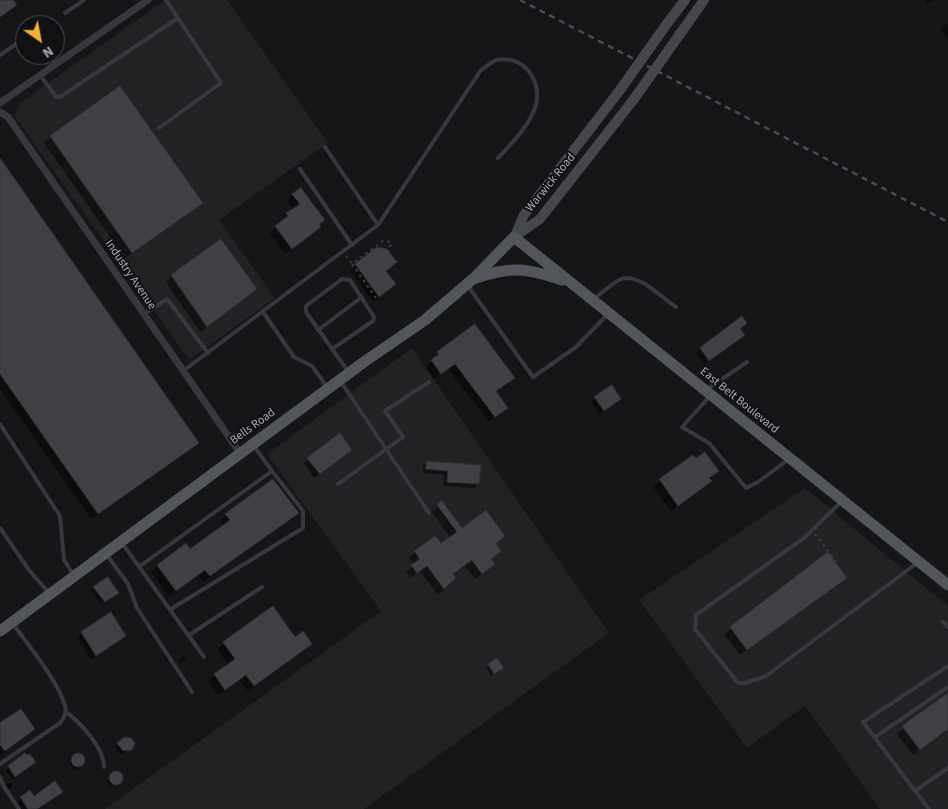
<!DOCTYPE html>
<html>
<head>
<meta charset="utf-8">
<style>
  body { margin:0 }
  #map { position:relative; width:948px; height:809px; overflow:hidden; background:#161618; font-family:"Source Sans 3",sans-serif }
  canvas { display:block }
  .north { position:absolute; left:15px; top:15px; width:50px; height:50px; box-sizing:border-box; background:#111113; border:1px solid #4d4f55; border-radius:50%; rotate:147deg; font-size:14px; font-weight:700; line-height:20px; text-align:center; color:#a8adb8 }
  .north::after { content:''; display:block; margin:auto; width:18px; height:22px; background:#f2b134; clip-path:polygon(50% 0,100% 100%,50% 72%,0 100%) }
</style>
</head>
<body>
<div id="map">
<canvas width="948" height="809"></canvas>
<div class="north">N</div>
</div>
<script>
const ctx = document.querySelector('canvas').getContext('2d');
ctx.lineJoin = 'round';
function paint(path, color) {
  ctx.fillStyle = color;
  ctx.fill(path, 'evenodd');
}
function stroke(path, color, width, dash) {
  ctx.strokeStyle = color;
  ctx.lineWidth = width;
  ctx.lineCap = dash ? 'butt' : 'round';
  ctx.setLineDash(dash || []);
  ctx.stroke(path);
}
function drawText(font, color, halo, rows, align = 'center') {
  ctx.font = font + ' "Source Sans 3",sans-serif';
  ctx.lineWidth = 4;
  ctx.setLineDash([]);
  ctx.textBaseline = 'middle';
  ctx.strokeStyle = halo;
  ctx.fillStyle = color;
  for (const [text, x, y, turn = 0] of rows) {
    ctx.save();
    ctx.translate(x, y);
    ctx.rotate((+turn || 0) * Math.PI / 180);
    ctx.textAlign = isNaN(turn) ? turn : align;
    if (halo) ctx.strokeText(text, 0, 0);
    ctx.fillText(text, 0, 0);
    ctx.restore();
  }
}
const built = new Path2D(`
  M165,0H227L328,143L219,220L275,298L189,360L15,117L16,111L20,103Z
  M412,348L609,633L364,809H105L381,611L267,454Z
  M805,488L948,606V809H880L805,706L747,748L639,600Z`);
const shadow = new Path2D(`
  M925,0H934L928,4Z
  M948,23V39L940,30Z
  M51,137L201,203L125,258L44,143Z
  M0,160L198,443L91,519L0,389Z
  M293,195L320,227L285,254L270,233L294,210L287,201Z
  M396,262L385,272L394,284L373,302L350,271L356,265Z
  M172,276L249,295L200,332L166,282Z
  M742,318L739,339L704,364L696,353Z
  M438,353L507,383L495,392L506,408L489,422L448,369L434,379L426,367Z
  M595,398L615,403L599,414L591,402Z
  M346,454L314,478L304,463L308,459Z
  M692,456L717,471L704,487L671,511L653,487Z
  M428,462L479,466L478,484L474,488L443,486L444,475L423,473V466Z
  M438,506L462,529L503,536L495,544L500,551L490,560L493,564L487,570L475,579L465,566L453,575L450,584L438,595L420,571L410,578L406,572L414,565L409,558L415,552L441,545L451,538L432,512Z
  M298,513L203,582L198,575L169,597L151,572L186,545L190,551L223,526L220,521L226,515Z
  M827,554L845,578L740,655L724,634Z
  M108,579L114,595L101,604L91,591Z
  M272,608L294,639L310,644L248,691L239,680L218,695L208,681L228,665L217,649Z
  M110,614L125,636L91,660L77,637Z
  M184,655L187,660L180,664L178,660Z
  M497,659L500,670L491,676L486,668Z
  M948,695V730L913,755L897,734Z
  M0,725L34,729L0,755Z
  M125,738L133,748L124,753L120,754L115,746Z
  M25,755L31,764L13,780L6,770Z
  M70 762a7 7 0 1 1 14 0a7 7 0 1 1-14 0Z
  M117,773L121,779L112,787L107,782L112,774Z
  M13,781L12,788L9,789L6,785Z
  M29,792L33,798L61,792L37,809H20L16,803Z`);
const building = new Path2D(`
  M0,0H13L17,5L0,17Z
  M120,86L203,203L132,253L50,136Z
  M0,158L199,443L98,514L0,374Z
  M301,188L325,220L319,224L321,227L292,249L275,226L288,216L286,213L300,204L292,194Z
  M221,239L257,289L207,327L171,275Z
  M377,247L387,249L397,262L386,271L396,284L379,297L355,264Z
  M742,316L747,323L740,329L745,335L709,361L700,348Z
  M475,324L515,378L496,391L508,408L495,417L455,364L441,374L431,360L439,354L437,352Z
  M612,385L621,399L604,411L594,397Z
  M340,433L352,450L320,474L307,458Z
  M705,452L719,471L709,478L712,481L678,506L659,479L693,455L696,458Z
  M427,461L481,465L479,484L447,482L448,471L426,469Z
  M273,479L299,513L210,576L205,570L176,591L157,565L186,543L190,549L230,520L225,514Z
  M442,501L462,528L486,510L505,536L496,543L501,551L491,559L495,564L482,574L472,560L453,574L456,578L444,589L427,566L417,573L411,565L420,559L414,551L435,536L441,543L457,532L437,505Z
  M828,552L847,578L747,650L730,627Z
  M108,577L119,593L105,602L93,587Z
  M273,606L295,637L303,631L312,644L254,686L246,675L225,690L214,674L235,659L223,642Z
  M111,612L126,636L96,656L81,632Z
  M497,658L504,668L494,674L488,664Z
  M948,693V729L920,750L902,726Z
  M21,709L35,729L5,751L0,745V723Z
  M125,737L131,738L135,743L132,750L123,751L117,743Z
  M71 760a7 7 0 1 1 14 0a7 7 0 1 1-14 0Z
  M25,753L27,755L30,754L36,762L15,777L8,766Z
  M109 778a7 7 0 1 1 14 0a7 7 0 1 1-14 0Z
  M55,781L63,792L37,809H28L20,797L30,790L34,796Z`);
const path = new Path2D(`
  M346,256L352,264
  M376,298L352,264L383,241L391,242L389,252
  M237,437L244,430
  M815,534L838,564`);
const service = new Path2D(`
  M65,13L84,0
  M0,55L25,38
  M40,75L56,97H60L178,18
  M159,128L221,83L166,0
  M325,147L378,225
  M300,169L352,245
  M468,286L533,377L576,347L608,314
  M594,299C602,293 610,285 619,280C636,270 662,298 676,307
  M263,312L294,357L312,366L327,387
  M144,314L167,299L208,353
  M318,330L362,297
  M332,349L373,321L374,317L350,280L342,279L306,306V312C320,332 334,352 348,371
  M183,371L378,225L481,70C486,67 492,61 497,60C525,54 544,84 535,108C528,127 512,143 498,158
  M341,382L429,513
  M706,390L747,362
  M710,396L682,427L709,443L746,488L758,482L789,459
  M0,424L60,516L64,560L74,575
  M338,484L403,437L385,411L429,382
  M842,501L804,538L696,615L695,629L738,683H745L766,676L917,563
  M0,528L29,570L48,592
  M122,543L204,657
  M107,555L128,584L137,608L192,692
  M140,566L272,471L253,445
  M171,609L303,528V511L272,471
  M943,622L948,627
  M189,635L262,587
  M948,666L863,722L915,791L948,768
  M66,712C80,722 104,748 104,767
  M875,737L948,687
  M0,764L60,723C64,718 67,713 65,706C59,682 28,645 13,624
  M0,777L4,787L19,809
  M915,791L929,809`);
const minor = new Path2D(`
  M0,103L148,0
  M0,112L8,117L240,453`);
const secondary = new Path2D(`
  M666,25L685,0
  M680,34L704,0
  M515,236L524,215L620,90
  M514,237L540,219L634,99`);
const primary = new Path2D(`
  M476,278C511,266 527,268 562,280
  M0,631L364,362L425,320L474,278L514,237L948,585`);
const rail = new Path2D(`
  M520,0L948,222`);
const secondaryBridge = new Path2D(`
  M620,90L666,25
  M634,99L680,34`);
const streetNames = [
  ["Warwick Road",551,183,-51],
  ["Industry Avenue",130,275,56],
  ["East Belt Boulevard",739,401,39],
  ["Bells Road",253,427,-36]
];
paint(built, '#222225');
paint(shadow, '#0007');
paint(building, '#404145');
stroke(building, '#303034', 1);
stroke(path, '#3d3f44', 2, [2.5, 4]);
stroke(service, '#37383d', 4);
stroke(minor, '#37383d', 7);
stroke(secondary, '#45474d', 10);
stroke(primary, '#53555c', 11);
stroke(rail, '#4a4c52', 2.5, [6, 5]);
stroke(secondaryBridge, '#45474d', 10);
drawText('12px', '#a8adb8', '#111113', streetNames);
</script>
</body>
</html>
